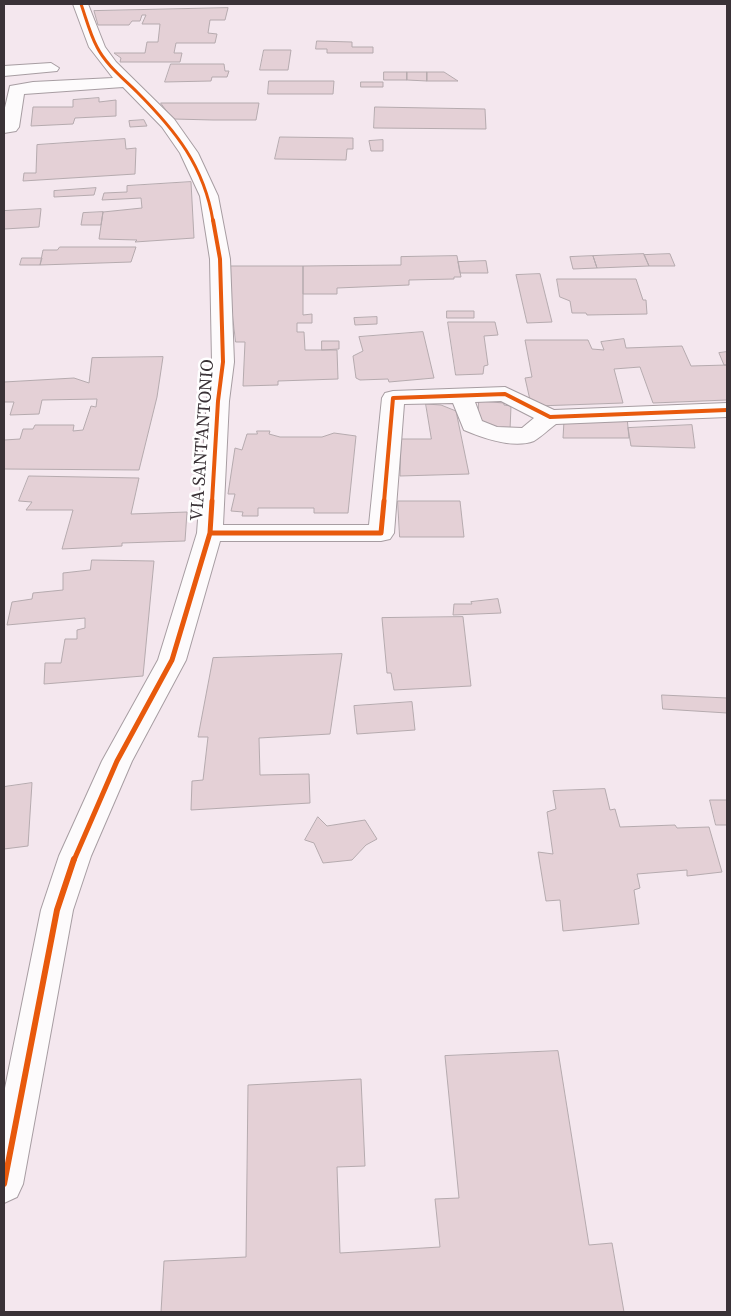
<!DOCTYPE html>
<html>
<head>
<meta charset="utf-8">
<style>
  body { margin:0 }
  #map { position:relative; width:731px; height:1316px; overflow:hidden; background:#f4e7ee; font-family:"Source Serif 4",serif }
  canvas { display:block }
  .frame { position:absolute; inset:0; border:5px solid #3a3237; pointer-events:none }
</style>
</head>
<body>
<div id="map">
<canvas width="731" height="1316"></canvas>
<div class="frame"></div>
</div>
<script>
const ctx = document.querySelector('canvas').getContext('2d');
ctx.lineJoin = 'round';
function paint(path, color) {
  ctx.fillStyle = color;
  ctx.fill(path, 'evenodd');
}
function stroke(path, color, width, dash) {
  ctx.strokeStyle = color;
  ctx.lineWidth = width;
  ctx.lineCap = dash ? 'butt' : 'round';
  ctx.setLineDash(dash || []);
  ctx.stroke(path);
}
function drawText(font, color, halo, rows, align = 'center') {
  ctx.font = font + ' "Source Serif 4",serif';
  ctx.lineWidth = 5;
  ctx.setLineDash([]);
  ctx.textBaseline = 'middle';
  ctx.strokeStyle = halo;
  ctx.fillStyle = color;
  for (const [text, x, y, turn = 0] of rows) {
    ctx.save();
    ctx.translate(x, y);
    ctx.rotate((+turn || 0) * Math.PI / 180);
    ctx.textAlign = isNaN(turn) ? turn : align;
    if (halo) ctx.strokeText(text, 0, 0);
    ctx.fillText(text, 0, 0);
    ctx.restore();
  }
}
const building = new Path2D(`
  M228,8L225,20H210L208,33L217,34L215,43H176L174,53H182L180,62H120L121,58L114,53H145L147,42H158L160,24H142L146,15H142L140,21H132L129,25H98L94,11Z
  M317,41L352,42V47H373V53H327V49H316Z
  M264,50H291L288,70H260Z
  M171,64H224L225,71H229L227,77H212L211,81L165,82Z
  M384,72H407V80H384Z
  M407,72H427V81L407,80Z
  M427,72H444L458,81H427Z
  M269,81H334L333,94H268Z
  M361,82H383V87H361Z
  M99,98V102L116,100V116L75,118L73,124L31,126L33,107H73V100Z
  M161,103H259L256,120H213L173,119Z
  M375,107L485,109L486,129L374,128Z
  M144,120L147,126L130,127L129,121Z
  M280,137L353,138V149H347L346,160L275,159Z
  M125,139L126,149L136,148L135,174L23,181L24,173H36L37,145Z
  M383,140V151H371L369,141Z
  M191,182L194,238L135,242L137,240L99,239L103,212L142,208L141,198L102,200L104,193L127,192V186Z
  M96,188L94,195L54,197V191Z
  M41,209L39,227L4,229V211Z
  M103,212L101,225H81L83,213Z
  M60,247H136L131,262L40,265L43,250H57Z
  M644,254L649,266L597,268L593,256Z
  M670,254L675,266H649L644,255Z
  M457,256L461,277H454V279L409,280V285L337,288V294H303V266L401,265V257Z
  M593,256L597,268L573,269L570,257Z
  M22,258H42L40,265H20Z
  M486,261L488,273H460L458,262Z
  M227,266H303V315L312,314V323H297V332H304L305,350H337L338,379L278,381V385L243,386L245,342H236Z
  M540,274L552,322L527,323L516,275Z
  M557,279H636L643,300H646L647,314L587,315L586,313H572L570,301L560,297Z
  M447,311H474V318H447Z
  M377,317V324L355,325L354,318Z
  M448,322H495L498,335L484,336L488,365L484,366L483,374L456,375Z
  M423,332L434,378L389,382L388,379L360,380L356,378L353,356L363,351L359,337Z
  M624,339L626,348L682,346L691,366L727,365V400L653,403L640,367L614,369L623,403L537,406L530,400L525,378L532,377L525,340H588L592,349L604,350L601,342Z
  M322,341H339V349L322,350Z
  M727,352V365H724L719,353Z
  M163,357L157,397L139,470L4,469V440L20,439L23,429H33L35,425H74L73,431L83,430L91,406L96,407L97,399L42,400L39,414L10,415L14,402H4V382L74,378L89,383L92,358Z
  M479,401L504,403V405L511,406L510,430L478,425Z
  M426,404L441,405L456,411L469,474L400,476L401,439H431Z
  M627,417L629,438H563L564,421Z
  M692,425L695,448L631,446L628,428Z
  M257,431H270L269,434L280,437H322L334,433L356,436L348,513H314V508H258V516H242L243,512L231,511L235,494H228L235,448L242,450L247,434H257Z
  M29,476L139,478L131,514L187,512L185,541L122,543V546L62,549L73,510H26L32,502L19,501Z
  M398,501H460L464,537H400Z
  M92,560L154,561L143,676L44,684L45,663H61L65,639H77V630L85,628V618L7,625L12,602L32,599L33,593L63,590V573L90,570Z
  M498,599L501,613L453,615L454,604H472L471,602Z
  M463,617L471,686L394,690L391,673H387L382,618Z
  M342,654L330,734L259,738L260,775L309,774L310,803L191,810L192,781L203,780L208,737H198L213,658Z
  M662,695L727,698V713L663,709Z
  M412,702L415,730L357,734L354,706Z
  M32,783L28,846L4,849V787Z
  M605,789L610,810L615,809L620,827L675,825L677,828L709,827L722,872L687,876V870L637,874L640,888L634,890L639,924L563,931L560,900L546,901L538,852L553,854L547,812L556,809L553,791Z
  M710,800H727V825H716Z
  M318,817L327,826L365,820L377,839L366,845L352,860L323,863L314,843L305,840Z
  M558,1051L589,1245L612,1243L624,1312H161L164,1261L246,1257L248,1085L361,1079L365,1166L337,1167L340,1253L440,1247L435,1199L459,1198L445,1056Z`);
const minor = new Path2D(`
  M73,4H88L105,47L116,62L174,119L198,153L218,196L230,259L234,362L229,401L223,525H369L382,398L385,393L393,391L505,387L554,410L727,403V417L556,424C549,429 541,437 534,441C513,449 483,438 464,430L453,403L404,404L394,533L390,539L381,541H220L186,660L132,761L91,856L73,910L23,1184L17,1197L4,1203V1093L41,910L59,856L102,761L158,660L197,533L207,401L212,362L210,259L200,196L180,153L162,127L123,87L24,94L19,127L16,131L4,133V112L10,86L33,82L113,78L89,47ZM501,401L534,418L522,428L497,427L482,421L475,402Z
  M51,63L59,68L57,71L4,76V66Z`);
const cyclewayFar3 = new Path2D(`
  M81,4C86,18 90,34 97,47C106,65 124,79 137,92C176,131 204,166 213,221`);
const cyclewayFar2 = new Path2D(`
  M212,502L218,401L223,362L220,259L213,220
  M384,502L393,398L505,394L550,417L727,410`);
const cyclewayFar1 = new Path2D(`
  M210,533H381L384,501
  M74,860L117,761L172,660L210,533L212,501`);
const cycleway = new Path2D(`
  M4,1184L57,910L74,859`);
const streetNames = [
  ["VIA SANT'ANTONIO",203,440,-86]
];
paint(building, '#e4d0d6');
stroke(building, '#b5aaae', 1);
stroke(minor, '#a79da2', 2);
paint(minor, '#fdfbfc');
stroke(cyclewayFar3, '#e8590c', 3);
stroke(cyclewayFar2, '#e8590c', 4);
stroke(cyclewayFar1, '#e8590c', 5);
stroke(cycleway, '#e8590c', 6);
drawText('18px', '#3a3237', '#fff', streetNames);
</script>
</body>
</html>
